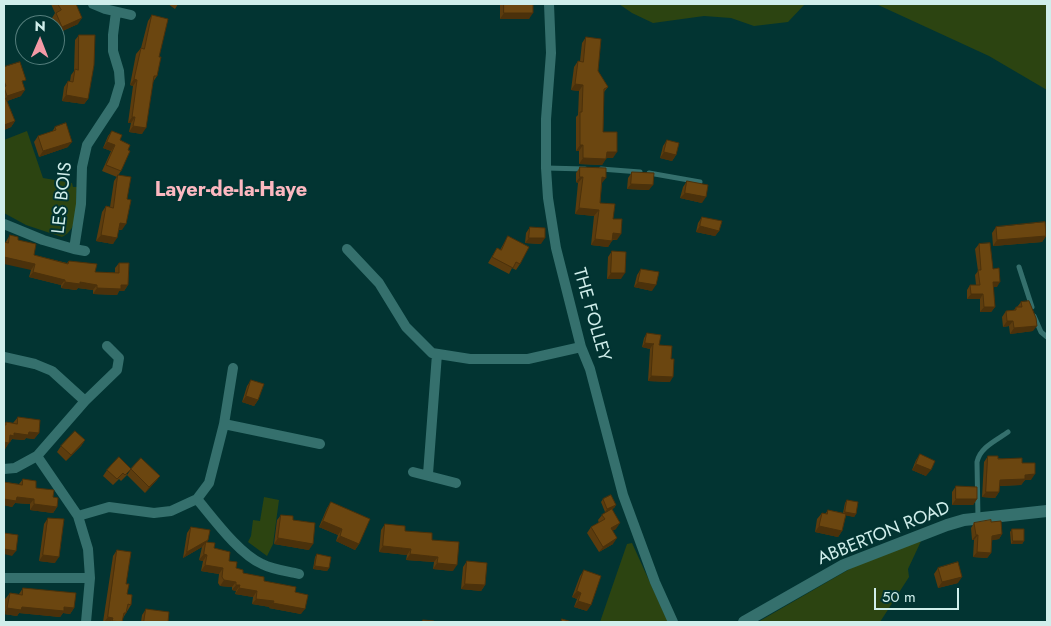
<!DOCTYPE html>
<html>
<head>
<meta charset="utf-8">
<style>
  body { margin:0 }
  #map { position:relative; width:1051px; height:626px; overflow:hidden; background:#023432; font-family:Jost,sans-serif }
  canvas { display:block }
  .frame { position:absolute; inset:0; border:5px solid #d0eeeb; pointer-events:none }
  .north { position:absolute; left:15px; top:15px; width:50px; height:50px; box-sizing:border-box; background:#023432; border:1px solid #547e7c; border-radius:50%; rotate:1deg; font-size:14px; font-weight:700; line-height:20px; text-align:center; color:#d0eeeb }
  .north::after { content:''; display:block; margin:auto; width:18px; height:22px; background:#f49aa6; clip-path:polygon(50% 0,100% 100%,50% 72%,0 100%) }
  .scale { position:absolute; left:874px; top:588px; width:85px; height:22px; box-sizing:border-box; border:2px solid #d0eeeb; border-top:0; padding-left:6px; font-size:15px; line-height:18px; white-space:nowrap; color:#d0eeeb; -webkit-text-stroke:4px #023432; paint-order:stroke }
</style>
</head>
<body>
<div id="map">
<canvas width="1051" height="626"></canvas>
<div class="frame"></div>
<div class="north">N</div>
<div class="scale">50 m</div>
</div>
<script>
const ctx = document.querySelector('canvas').getContext('2d');
ctx.lineJoin = 'round';
function paint(path, color) {
  ctx.fillStyle = color;
  ctx.fill(path, 'evenodd');
}
function stroke(path, color, width, dash) {
  ctx.strokeStyle = color;
  ctx.lineWidth = width;
  ctx.lineCap = dash ? 'butt' : 'round';
  ctx.setLineDash(dash || []);
  ctx.stroke(path);
}
function drawText(font, color, halo, rows, align = 'center') {
  ctx.font = font + ' Jost,sans-serif';
  ctx.lineWidth = 4;
  ctx.setLineDash([]);
  ctx.textBaseline = 'middle';
  ctx.strokeStyle = halo;
  ctx.fillStyle = color;
  for (const [text, x, y, turn = 0] of rows) {
    ctx.save();
    ctx.translate(x, y);
    ctx.rotate((+turn || 0) * Math.PI / 180);
    ctx.textAlign = isNaN(turn) ? turn : align;
    if (halo) ctx.strokeText(text, 0, 0);
    ctx.fillText(text, 0, 0);
    ctx.restore();
  }
}
const green = new Path2D(`
  M619,4H805L788,22L754,26L731,18L704,16L653,23L632,13Z
  M876,4H1047V90L989,56Z
  M27,131L43,178L72,183L73,187H77C75,204 80,229 62,237L26,225L4,213V140Z
  M264,497L279,500L273,544L267,556L248,542L251,536L253,520L260,521Z
  M922,539L908,569L909,577L880,622H758L860,563Z
  M632,543L668,622H600L627,544Z`);
const service = new Path2D(`
  M546,168L585,169
  M601,169L640,172
  M649,173L700,182
  M1019,267L1032,307
  M1034,316L1041,332L1047,337
  M978,518L977,462C980,447 997,440 1008,432`);
const minor = new Path2D(`
  M93,4L105,9L131,15
  M549,4L551,53L546,119V168L548,198L556,248L581,347L590,369L623,495L655,582L673,622
  M4,224L43,240L74,249
  M347,249L379,283L406,327L432,353L470,359H528L581,347
  M85,251L74,249L81,204L82,167L87,145L114,104L120,84L119,71L113,51V35L116,12
  M4,357L35,364L52,371L85,401
  M224,424L320,444
  M37,456L78,516L88,549L90,578L86,622
  M4,469L15,468L37,456L85,401L117,370L119,358L107,346
  M413,472L456,483
  M428,474L437,354
  M197,499C213,518 239,554 262,564C274,570 287,571 299,574
  M78,516L109,507L154,513L171,511L197,499L209,483L224,424L233,368
  M4,578H90`);
const tertiary = new Path2D(`
  M744,622L844,565L947,525L964,520L1047,511`);
const wall = new Path2D(`
  M51,4H76L78,24L58,33L52,18L55,13Z
  M168,4H178L175,9Z
  M500,4H533L529,19H500Z
  M152,15L159,57L157,76L153,82L142,134L129,132L131,123H128L133,86L130,85L136,54L141,48L148,21Z
  M79,35L88,99L84,104L62,101L64,87L68,81H70L71,75L74,71L75,40Z
  M586,37L598,71L608,87L604,92L603,132L613,158H606L602,165L579,164V151H576V117L578,115L579,91L571,90L574,67L578,61H580L582,43Z
  M4,67L23,84L21,96L7,101L15,121L11,127L4,130Z
  M55,127L68,147L39,157L34,142L38,136L52,132Z
  M112,131L120,140L121,171L117,177L102,171L111,151L103,148L108,136Z
  M667,140L676,155L672,161L660,158L663,146Z
  M580,167L602,183L600,203L613,219L617,240H612L608,247L591,245L594,216L575,214L578,183L576,182V173Z
  M632,172L649,190L627,189L628,178Z
  M118,175L122,230H118L113,244L96,241L102,212L106,206L110,207L114,181Z
  M687,181L702,203L680,198L683,187Z
  M702,217L719,231L715,236L696,232L698,223Z
  M530,227L541,244L525,243L526,233Z
  M996,227L1046,236L1042,242L993,246L992,233Z
  M10,235L18,240L34,255L67,263L69,261L95,272L115,273V268L119,263L128,285L124,291H119L117,295L93,294V290L78,288L76,290L61,288V285L29,277L31,270L5,243Z
  M508,236L520,264L516,270L512,268L509,274L488,263L497,248L500,250Z
  M979,244L993,269L997,287H993L995,307L991,312H980V299H967V290L970,285H976L975,275L978,271L975,249Z
  M612,251L621,279H607L608,257Z
  M641,269L652,291L634,287L637,275Z
  M1021,302L1033,331L1010,334L1009,326L1003,327L1002,317L1006,311L1014,310L1016,307H1017Z
  M647,333L659,345L671,359L670,382L648,381L650,349L642,347L644,338Z
  M251,380L258,400L254,406L242,402L247,386Z
  M18,417L39,433L34,439L26,438L24,440L12,439L10,442H9L5,449L4,425L6,422L13,423Z
  M85,440L81,446L66,461L57,452L61,446Z
  M920,454L926,476L912,470L916,460Z
  M988,456L1022,463L1031,480H1025L1021,485L999,486V492L995,498L982,497L984,462Z
  M119,457L127,475L121,481L119,479L113,485L103,476L107,470Z
  M131,469L160,476L156,481L145,493L127,475Z
  M23,479L36,488L53,497L57,507L53,513L30,510V504L15,503L12,507L4,505V482L19,484Z
  M956,486L977,499L973,505H952V492Z
  M603,499L616,505L614,508L612,509L616,529L613,530V544L599,552L587,533L591,527L599,523L598,520L602,515L610,510L605,512L601,502Z
  M847,500L856,514L854,517L846,515L842,531L838,537L815,532L817,519L822,513L825,514L828,510L843,513L845,503Z
  M331,502L359,544L355,550L336,541L338,535L319,527L327,508Z
  M281,515L293,520L309,550L274,544L277,520Z
  M48,518L55,563L39,561L44,524Z
  M991,522L1002,534L999,539L992,540L991,553L987,558L973,557L974,540H972L971,528L974,523Z
  M385,524L432,540L453,571L433,569L434,562L406,560L407,555L379,552L381,530Z
  M191,527L208,540L207,542L229,561L236,568L243,573L295,592L301,614L269,608L270,607L252,604L253,597L235,594L236,591L232,590V587L220,586L218,583L219,574L201,571L203,561L199,560L202,547L183,558L187,533Z
  M1012,529L1024,541L1022,544H1011L1010,532Z
  M117,550L126,584L127,594L131,605L123,618L122,622H103L113,556Z
  M317,554L329,568L327,571L313,569L315,557Z
  M467,561L485,585L481,591L461,589L463,567Z
  M938,568L958,583L938,588L934,574Z
  M584,570L587,611L574,607L577,599L572,597L580,576Z
  M23,588L74,608L70,614L63,613L60,617L19,613L17,616L4,614L5,599L10,593L19,594Z
  M146,609L168,622H141L142,615Z`);
const shadedWall = new Path2D(`
  M504,13H533L529,19H500Z
  M82,18L78,24L58,33L62,27Z
  M134,79L137,80L133,86L130,85Z
  M575,84L583,85L579,91L571,90Z
  M25,90L21,96L4,102L7,96Z
  M66,95L88,99L84,104L62,101Z
  M132,117H135L131,123H128Z
  M15,121L11,127L4,130V125Z
  M133,126L146,128L142,134L129,132Z
  M72,142L68,147L39,157L43,151Z
  M107,142L115,145L111,151L103,148Z
  M580,145H583L579,151H576Z
  M607,152H617L613,158H603Z
  M664,152L676,155L672,161L660,158Z
  M583,158L606,159L602,165L579,164Z
  M580,177H583L578,183L576,182Z
  M602,177L606,178L602,183Z
  M631,184L653,185L649,190L627,189Z
  M685,193L706,197L702,203L680,198Z
  M579,208L599,210L594,216L575,214Z
  M120,223L126,224L122,230L116,229Z
  M700,226L719,231L715,236L696,232Z
  M613,233L621,234L617,240L609,239Z
  M101,235L117,238L113,244L96,241Z
  M1046,236L1042,242L993,246L997,240Z
  M529,238H545L541,244L525,243Z
  M595,239L612,241L608,247L591,245Z
  M4,257L35,264L31,270L4,264Z
  M33,272L65,280L61,285L29,277Z
  M611,273H625L621,279H607Z
  M65,282H80L97,285L93,290L78,288L76,290L61,288Z
  M638,282L656,285L652,291L634,287Z
  M993,282H1000L997,287H990Z
  M121,285H128L124,291H119L117,295L93,294L97,288Z
  M971,294H983L980,299H967Z
  M984,307H995L991,312H980Z
  M1007,321H1013L1009,326L1003,327Z
  M1037,326L1033,331L1010,334L1014,328Z
  M645,343L653,344L650,349L642,347Z
  M651,376L673,377L670,382L648,381Z
  M246,396L258,400L254,406L242,402Z
  M29,432L39,433L34,439L26,438L24,440L12,439L10,442L6,441L10,435L14,433Z
  M85,440L81,446L66,461L71,455Z
  M4,442L9,443L5,449H4Z
  M916,464L931,470L926,476L912,470Z
  M1035,474L1031,480H1025L1021,485L995,486L1000,480L1025,475Z
  M160,476L156,481L145,493L149,487Z
  M986,492H999L995,498L982,497Z
  M17,497L34,499L30,504L15,503L12,507L4,505V499Z
  M956,499H977L973,505H952Z
  M34,504L57,507L53,513L30,510Z
  M616,505L614,508L605,512L607,509Z
  M845,512L856,514L854,517L843,515Z
  M323,521L342,529L338,535L319,527Z
  M620,523L616,529L607,534L611,528Z
  M819,526L842,531L838,537L815,532Z
  M1002,534L999,539L988,541L992,536Z
  M976,535H978L974,540H972Z
  M340,536L359,544L355,550L336,541Z
  M278,538L313,544L309,550L274,544Z
  M617,538L613,544L599,552L603,547Z
  M208,540L205,544L206,542L202,547L183,558L187,552Z
  M1013,541H1024L1022,544H1011Z
  M383,546L411,549L407,555L379,552Z
  M4,549L16,551L12,556L4,554Z
  M977,552L991,553L987,558L973,557Z
  M204,554L207,555L203,561L199,560Z
  M410,554L438,557L434,562L406,560Z
  M43,555L59,557L55,563L39,561Z
  M437,563L457,565L453,571L433,569Z
  M205,565L223,568L219,574L201,571Z
  M315,566L329,568L327,571L313,569Z
  M962,577L958,583L938,588L942,582Z
  M224,580L236,582L232,587L220,586Z
  M465,584L485,585L481,591L461,589Z
  M236,585H240L236,591L232,590Z
  M239,588L257,591L253,597L235,594Z
  M577,591L581,593L577,599L572,597Z
  M256,599L274,601L270,607L252,604Z
  M578,601L591,605L587,611L574,607Z
  M273,603L305,609L301,614L269,608Z
  M22,607H64L74,608L70,614L63,613L60,617L19,613L17,616L4,614L7,608Z
  M108,617L113,618L110,622H104Z`);
const building = new Path2D(`
  M58,4H76L82,18L62,27L56,13L61,10Z
  M504,4H533V13H504Z
  M152,15L168,19L159,57H161L157,76H154L146,128L133,126L135,117H132L137,80L134,79L141,48L144,49Z
  M79,35H95L94,65L88,99L66,95L68,81L73,82L75,69L78,70Z
  M586,37L601,39L598,71L608,87L604,89L603,132H617V152H607L606,159L583,158V145H580V112H582L583,85L575,84L578,61L583,62Z
  M20,62L26,80L22,81L25,90L7,96L4,87L6,86L4,81V67Z
  M6,99L15,121L4,125V100Z
  M66,123L72,142L43,151L38,136L56,130L55,127Z
  M112,131L122,135L120,140L130,145L128,150L130,151L121,171L106,165L115,145L107,142Z
  M667,140L679,143L676,155L664,152Z
  M580,167L606,168V178L602,177L600,203L615,204L613,219H622L621,234L613,233L612,241L595,239L599,210L579,208L583,177H580Z
  M632,172L654,173L653,185L631,184Z
  M118,175L131,177L127,199L131,200L126,224L120,223L117,238L101,235L106,206L113,208Z
  M687,181L708,185L706,197L685,193Z
  M702,217L722,221L719,231L700,226Z
  M1045,222L1046,236L997,240L996,227Z
  M530,227L545,228V238H529Z
  M10,235L18,237V240L36,244L34,255L68,264L69,261L97,264L95,272L119,273V263H129L128,285H121V289L97,288V285L80,282V284L65,282V280L33,272L35,264L4,257V242L8,243Z
  M508,236L529,247L520,264L516,262L513,268L492,257L497,248L501,250Z
  M990,243L993,269L999,268L1000,282H993L995,307H984L983,294H971L970,285H980L978,270H981L979,244Z
  M612,251L626,252L625,273H611Z
  M641,269L659,272L656,285L638,282Z
  M1029,301L1036,318L1037,326L1014,328L1013,321H1007L1006,311L1016,310V307H1022L1021,302Z
  M647,333L661,335L659,345L672,346L671,359H674L673,377L651,376L653,344H654L645,343Z
  M251,380L264,384L258,400L246,396Z
  M18,417L40,420L39,433L29,432L28,435L14,433V436L10,435L9,443L4,442V425H6V422L17,424Z
  M75,431L85,440L71,455L61,446Z
  M920,454L935,461L931,470L916,464Z
  M988,456H998V459L1022,458V463H1035V474L1025,475V479L1000,480L999,492H986Z
  M119,457L131,469L125,475L123,473L117,479L107,470Z
  M141,458L160,476L149,487L131,469Z
  M23,479L36,481V488L54,490L53,497L58,498L57,507L34,504V499L17,497L16,501L4,499V482L22,485Z
  M956,486L977,487V499H956Z
  M611,495L616,505L607,509L603,499Z
  M847,500L858,502L856,514L845,512Z
  M331,502L370,519L359,544L340,536L342,529L323,521Z
  M612,509L620,523L611,528L617,538L603,547L591,527L605,519L602,515Z
  M828,510L846,514L842,531L819,526L822,513L827,514Z
  M281,515L293,516V520L315,523L313,544L278,538Z
  M48,518L64,519L59,557L43,555Z
  M991,520V522L1001,521L1002,534L992,536L991,553L977,552L978,535H976L974,523Z
  M385,524L405,526V531L432,533V540L459,542L457,565L437,563L438,557L410,554L411,549L383,546Z
  M191,527L210,530L208,540L187,552Z
  M1012,529H1024V541H1013Z
  M4,533L18,535L16,551L4,549Z
  M206,542L215,543L214,548L230,552L229,561L237,562L236,568L243,570V573L264,577V581L296,587L295,592L308,595L305,609L273,603L274,601L256,599L257,591L239,588L240,585H236V582L224,580L222,577L223,568L205,565L207,555L204,554Z
  M117,550L131,552L126,584H129L127,594L132,595L131,605L128,604L126,613H124L122,622L112,621L113,618L108,617Z
  M317,554L331,557L329,568L315,566Z
  M467,561L487,563L485,585L465,584Z
  M958,562L962,577L942,582L938,568Z
  M584,570L601,576L591,605L578,601L581,593L577,591Z
  M23,588L76,593L74,608L64,607V611L22,607L21,610L7,608L10,593L22,595Z
  M146,609L169,612L168,622H144Z
  M562,619L572,622H561Z
  M423,620L434,621V622H423Z`);
const streetNames = [
  ["LES BOIS",63,198,-84],
  ["THE FOLLEY",591,315,74],
  ["ABBERTON ROAD",884,534,-22]
];
const quarterNames = [
  ["Layer-de-la-Haye",231,191]
];
paint(green, '#2c4411');
stroke(service, '#35706d', 5);
stroke(minor, '#35706d', 10);
stroke(tertiary, '#35706d', 12);
paint(wall, '#5c3c0e');
paint(shadedWall, '#4b310b');
paint(building, '#6b4610');
stroke(building, '#4b310b', 1);
drawText('18px', '#d0eeeb', '#023432', streetNames);
drawText('bold 20px', '#fcb8c0', '#023432', quarterNames);
</script>
</body>
</html>
